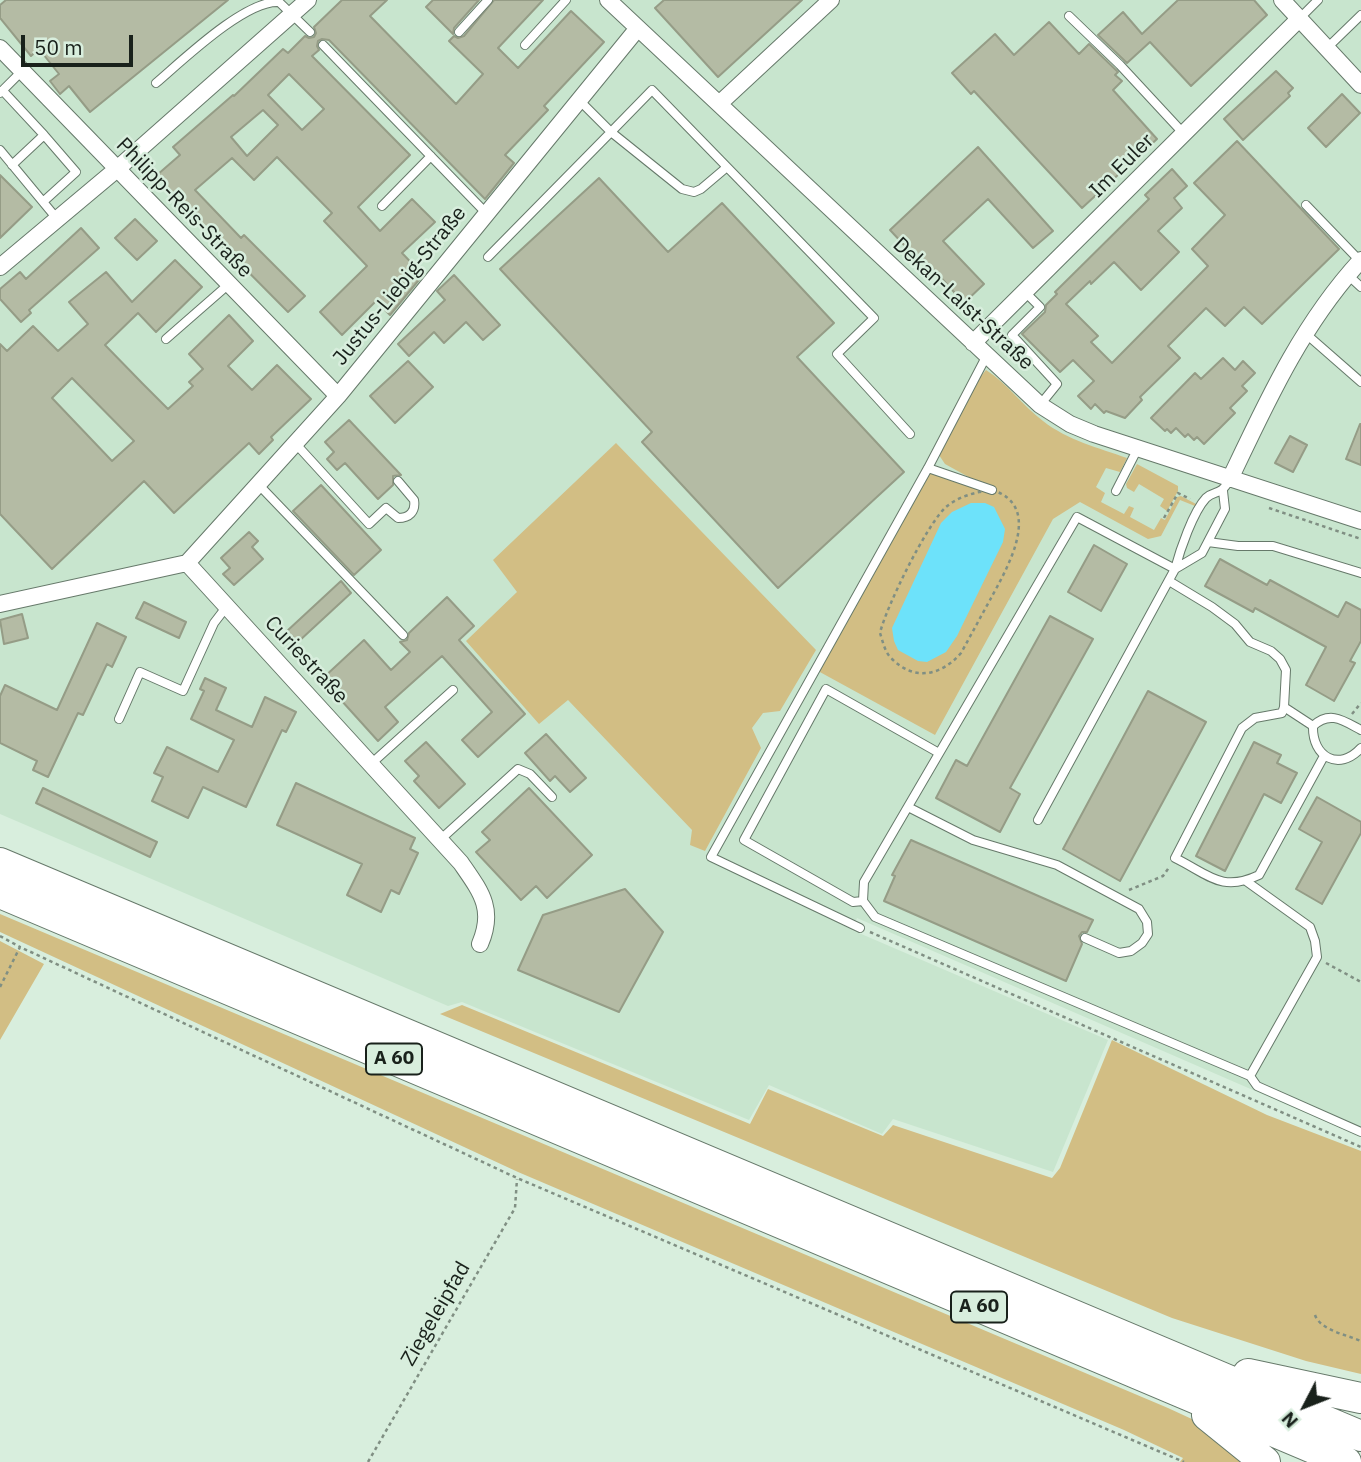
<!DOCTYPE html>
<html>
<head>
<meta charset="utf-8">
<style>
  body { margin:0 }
  #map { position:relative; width:1361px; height:1462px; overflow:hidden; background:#d8eedd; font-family:"IBM Plex Sans",sans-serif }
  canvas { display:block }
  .north { position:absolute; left:1270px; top:1371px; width:70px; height:70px; -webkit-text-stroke:5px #d8eedd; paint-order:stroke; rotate:228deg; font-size:19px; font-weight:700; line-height:28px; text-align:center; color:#19211b }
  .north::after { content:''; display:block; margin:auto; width:24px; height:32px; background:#19211b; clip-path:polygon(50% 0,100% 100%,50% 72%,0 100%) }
  .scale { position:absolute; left:21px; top:35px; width:112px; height:32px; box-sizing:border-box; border:4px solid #19211b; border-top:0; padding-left:9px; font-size:21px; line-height:24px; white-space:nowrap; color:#19211b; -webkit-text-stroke:5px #d8eedd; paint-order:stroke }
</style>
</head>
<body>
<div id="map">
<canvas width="1361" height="1462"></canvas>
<div class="north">N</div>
<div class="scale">50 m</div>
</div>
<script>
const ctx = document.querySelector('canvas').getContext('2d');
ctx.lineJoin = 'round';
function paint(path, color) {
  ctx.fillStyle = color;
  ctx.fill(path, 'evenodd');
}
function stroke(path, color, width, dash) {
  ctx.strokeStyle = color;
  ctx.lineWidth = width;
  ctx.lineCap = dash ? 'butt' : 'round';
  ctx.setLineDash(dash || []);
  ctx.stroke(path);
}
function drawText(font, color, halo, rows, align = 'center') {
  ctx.font = font + ' "IBM Plex Sans",sans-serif';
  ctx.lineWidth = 5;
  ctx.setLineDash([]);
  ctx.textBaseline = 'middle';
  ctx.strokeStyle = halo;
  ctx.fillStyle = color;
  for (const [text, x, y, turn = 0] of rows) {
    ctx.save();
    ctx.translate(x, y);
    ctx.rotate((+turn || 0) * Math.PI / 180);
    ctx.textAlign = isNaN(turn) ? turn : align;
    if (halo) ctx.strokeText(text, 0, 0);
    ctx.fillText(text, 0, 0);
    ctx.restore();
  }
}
const built = new Path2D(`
  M0,0H1361V1137L857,918L852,930L1108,1040L1053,1172L893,1119L882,1134L769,1085L749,1120L462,1002L448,1006L0,814Z`);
const green = new Path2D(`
  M986,370C1008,384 1023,406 1043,421C1067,440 1099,448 1127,458L1120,472L1106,468L1096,487L1105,493L1101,502L1124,514L1129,506L1134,508L1130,517L1154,530L1161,518L1165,520L1177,497L1181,496L1196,504L1195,506L1180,500L1161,536L1148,539L1080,502L1053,519L935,735L818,671L923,480L931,473L974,480L945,464L939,455L973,386Z
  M616,443L816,650L780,711L763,713L752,728L761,748L705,851L690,845L692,830L568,700L539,724L466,641L517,592L493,560Z
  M1137,464L1178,486V491L1167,511L1160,506L1164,499L1139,484L1134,492L1127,488L1126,484Z
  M0,914L1168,1408L1207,1426L1256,1462H1180L1183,1458L1124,1430L518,1172L0,932Z
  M0,941L44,964L0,1040Z
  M462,1005L750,1124L768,1089L883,1136L893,1125L1052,1178L1060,1168L1112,1040L1267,1115L1361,1151V1374L1306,1361L1172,1318L440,1014Z`);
const water = new Path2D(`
  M971,503H985L994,507L1005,529L1003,542L957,636L946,652L927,662L918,661L898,650L894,641L892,628L941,523L952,512Z`);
const building = new Path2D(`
  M6,0H228L90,112L69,86L60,94L50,81L59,74L39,49L31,56L0,18V5Z
  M342,0H387L370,16L456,104L483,74L449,41L454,36L458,38L464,36L494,0H543L498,48L518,68L571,11L604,42L544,106L548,110L505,155L514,163L485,199L329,40L322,39L318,41L317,46L319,50L312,56L410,155L358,207L380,231L412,199L435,222L402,253L423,275L390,315L376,301L342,335L320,312L367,266L324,221L332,213L277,157L254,180L232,158L195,190L241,238L244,235L305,296L288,312L180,203L157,175L180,155L173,147L233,95L234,96L283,49L288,53L305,36L309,38L314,37L316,33L314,27ZM289,74L324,109L302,130L268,95ZM263,110L278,125L247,156L231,137Z
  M433,0H479L454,28L453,34L426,7Z
  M664,0H802L718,77L655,8Z
  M1178,0H1254L1267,15L1191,86L1150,42L1127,63L1098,35L1123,12L1142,34Z
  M1049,22L1079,54L1089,44L1118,72L1115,75L1122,81L1113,90L1157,139L1082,208L974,91L971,94L952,73L995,34L1014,55Z
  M1276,71L1293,88L1288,93L1290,96L1243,140L1224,119Z
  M1342,94L1360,113L1326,147L1308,128Z
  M1237,141L1339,249L1262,324L1244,307L1225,326L1206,308L1168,346L1180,358L1140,397L1142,400L1125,418L1106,411L1104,413L1095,404L1091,409L1078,396L1094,381L1073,360L1060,372L1022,334L1045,312L1046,305L1057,294L1055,292L1149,199L1145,195L1172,169L1187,186L1174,198L1182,208L1158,231L1179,252L1141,290L1114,262L1091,284L1090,281L1066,304L1098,336L1091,342L1112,363L1208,266L1192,249L1225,215L1194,183Z
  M978,147L1053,231L1033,248L988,199L943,241L984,284L964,303L924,259L920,262L890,230Z
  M0,175L32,207L0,238Z
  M599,178L668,252L722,203L834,323L797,357L904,472L778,588L642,442L652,432L500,269Z
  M135,219L157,241L137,260L115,238Z
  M81,228L99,248L29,310L31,313L21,322L0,299V289L20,272L26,279Z
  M175,260L202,287L156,332L138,313L105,345L142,383L168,409L193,386L189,382L203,369L189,354L229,315L253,341L228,366L252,390L277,365L311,399L271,437L273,440L259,454L249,443L174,513L144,481L52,569L0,514V344L7,351L33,326L58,351L88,324L69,302L106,272L132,302ZM72,378L134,441L112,461L52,398Z
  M454,275L500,325L483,340L466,322L444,343L434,332L409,356L398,344L445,300L437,291Z
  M1223,358L1235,370L1243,361L1255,373L1242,386L1247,391L1230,408L1235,413L1204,444L1197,437L1194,440L1188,434L1185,437L1176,428L1171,433L1167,429L1165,431L1151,418L1195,373L1201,379Z
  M408,361L433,387L395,423L370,396Z
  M349,420L401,475L393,476V485L378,499L345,463L337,470L327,459L334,452L325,442Z
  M1360,424H1361V465L1346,459Z
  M1290,436L1307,445L1293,472L1275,463Z
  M321,485L381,550L354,575L293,511Z
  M249,532L258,541L252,547L263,559L234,585L223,574L230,568L221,558Z
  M1094,545L1127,564L1101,611L1068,592Z
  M1220,559L1267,585L1270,580L1338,617L1346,602L1361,610V641L1350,661L1355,663L1334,701L1306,685L1326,647L1255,608L1253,612L1205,586Z
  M341,581L351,593L298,642L287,631Z
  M447,597L474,626L459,640L525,714L478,757L462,740L492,712L442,656L385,707L398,722L378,741L322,679L364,640L391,670L410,652L400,642L407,640L409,633Z
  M144,602L186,622L179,638L136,618Z
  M22,614L28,638L4,644L0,620Z
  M1050,616L1093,639L1010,788L1020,794L1000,832L936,798L956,760L967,766Z
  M97,623L126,637L112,667L107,664L83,715L78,713L48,777L33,770L37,761L0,743V696L5,685L57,710Z
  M205,678L226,688L216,710L252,727L265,697L296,712L286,732L282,730L246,807L203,787L188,818L152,801L163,777L154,773L167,747L218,772L234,740L191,719L204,691L200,689Z
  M1148,691L1206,722L1120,881L1063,849Z
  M546,734L586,778L570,792L555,776L550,781L525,753Z
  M426,742L465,784L439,808L414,781L419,776L405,761Z
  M1254,742L1281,755L1277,763L1297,773L1281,803L1264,794L1225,871L1196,856Z
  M296,783L415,838L410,849L418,853L399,894L391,890L381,912L347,895L362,864L277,825Z
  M43,788L157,842L150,857L36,803Z
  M529,788L592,855L547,898L536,886L521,900L476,852L490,840L482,832Z
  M1317,797L1361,822V833L1322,904L1296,889L1322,842L1299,829Z
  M911,840L1093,920L1087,932H1082L1079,936L1082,944L1066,981L884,901L895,876L892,875Z
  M625,889L663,932L619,1012L518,970L543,915Z`);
const path = new Path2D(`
  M992,490C1045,506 1006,570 990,600C980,618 971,635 961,653C942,675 915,682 892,659C885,653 883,642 880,633C886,607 927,524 946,507C959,496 976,492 992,490Z
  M1269,508L1361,539
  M1164,518L1178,493L1190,499
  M1352,714L1361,703
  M1129,890L1163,876L1170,866
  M870,932L1361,1147
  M0,936L20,947
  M1326,963L1361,982
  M0,987L20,947L517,1178L1184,1462
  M1315,1315C1320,1330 1347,1335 1361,1341
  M368,1462L515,1208L517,1179`);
const lane = new Path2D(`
  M1069,16L1120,65L1184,134
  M1299,19L1318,0
  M459,32L488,0
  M323,45L486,213
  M525,45L566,0
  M1327,48L1361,15
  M156,83C183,60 245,0 279,2L310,32
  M3,91L44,135
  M0,93L22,71
  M0,150L58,220
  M12,165L44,135L76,172L44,201
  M727,167L701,189L694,192L682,189L611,132L652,90L874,318L837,354L910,434
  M1306,205L1360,261
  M382,206L431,156
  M488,257L611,132L578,99
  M1348,275L1361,287
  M1025,292L1040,307L1012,335L1057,384L1040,405
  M1305,333L1361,382
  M166,339L229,284
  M295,443L369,524L386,508L398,518C409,518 416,512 414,500L398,481
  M928,468L992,490
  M1230,479C1220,497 1216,489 1206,498C1193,512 1180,550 1175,569L1077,517L864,882L863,901L875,917L1250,1076L1257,1086L1361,1132
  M258,484L403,635
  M1116,491L1138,448
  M1208,542L1238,546H1273L1361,573
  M1169,581L1212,607L1235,624L1250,642L1271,651L1280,659L1286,670L1284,707L1282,713L1255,718L1242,728L1175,858C1208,874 1221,893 1259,875L1324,756
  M1284,707L1313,726
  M119,719L140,672L183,691L214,623L227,606
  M1361,730C1344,721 1330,710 1313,726C1312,757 1339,772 1361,748
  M372,763L453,690
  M908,807L973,840L1057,865L1139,909L1147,922L1148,934L1142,943L1131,951L1119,953L1085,938
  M1038,820L1175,569L1202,553L1225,509L1223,491
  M441,839L518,769L530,774L552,797
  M1246,881L1310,927L1315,941L1317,957L1250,1076
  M863,901L853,902L744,840L826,689L939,753
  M860,928L711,857L928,468L987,355`);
const street = new Path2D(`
  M608,0L1040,405L1070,424L1094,434L1361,521
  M1282,0L1361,85
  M0,48L338,396
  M719,104L831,0
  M0,267L117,169L308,0
  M973,343L1299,19
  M1230,479C1267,401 1302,324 1361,260
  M187,563L338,396L638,28
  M0,604L187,563L461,863C481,892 495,909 480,944`);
const highway = new Path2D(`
  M0,863L1361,1436
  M0,893L1346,1462
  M1248,1374L1361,1398
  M1207,1415L1265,1462`);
const shields = [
  [394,1059,56],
  [979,1307,56]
];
const shieldNames = [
  ["A 60",394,1059],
  ["A 60",979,1307]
];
const streetNames = [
  ["Im Euler",1122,166,-45],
  ["Philipp-Reis-Straße",184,208,46],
  ["Justus-Liebig-Straße",400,286,-51],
  ["Dekan-Laist-Straße",963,304,43],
  ["Curiestraße",306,660,47],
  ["Ziegeleipfad",436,1314,-60]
];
paint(built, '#c8e5ce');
paint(green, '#d2be84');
paint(water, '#6de2fa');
paint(building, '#b4bba4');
stroke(building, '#959c86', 2);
stroke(lane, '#66796a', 10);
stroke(street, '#66796a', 18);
stroke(highway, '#66796a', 32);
stroke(path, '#808f83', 2.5, [3.5, 3.5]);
stroke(lane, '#fff', 8);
stroke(street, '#fff', 16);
stroke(highway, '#fff', 30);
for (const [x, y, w] of shields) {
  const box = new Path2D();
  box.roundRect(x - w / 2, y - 15.5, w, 31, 5);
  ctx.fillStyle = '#d8eedd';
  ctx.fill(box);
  stroke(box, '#19211b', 2);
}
drawText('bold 19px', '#19211b', null, shieldNames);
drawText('21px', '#19211b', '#d8eedd', streetNames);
</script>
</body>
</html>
